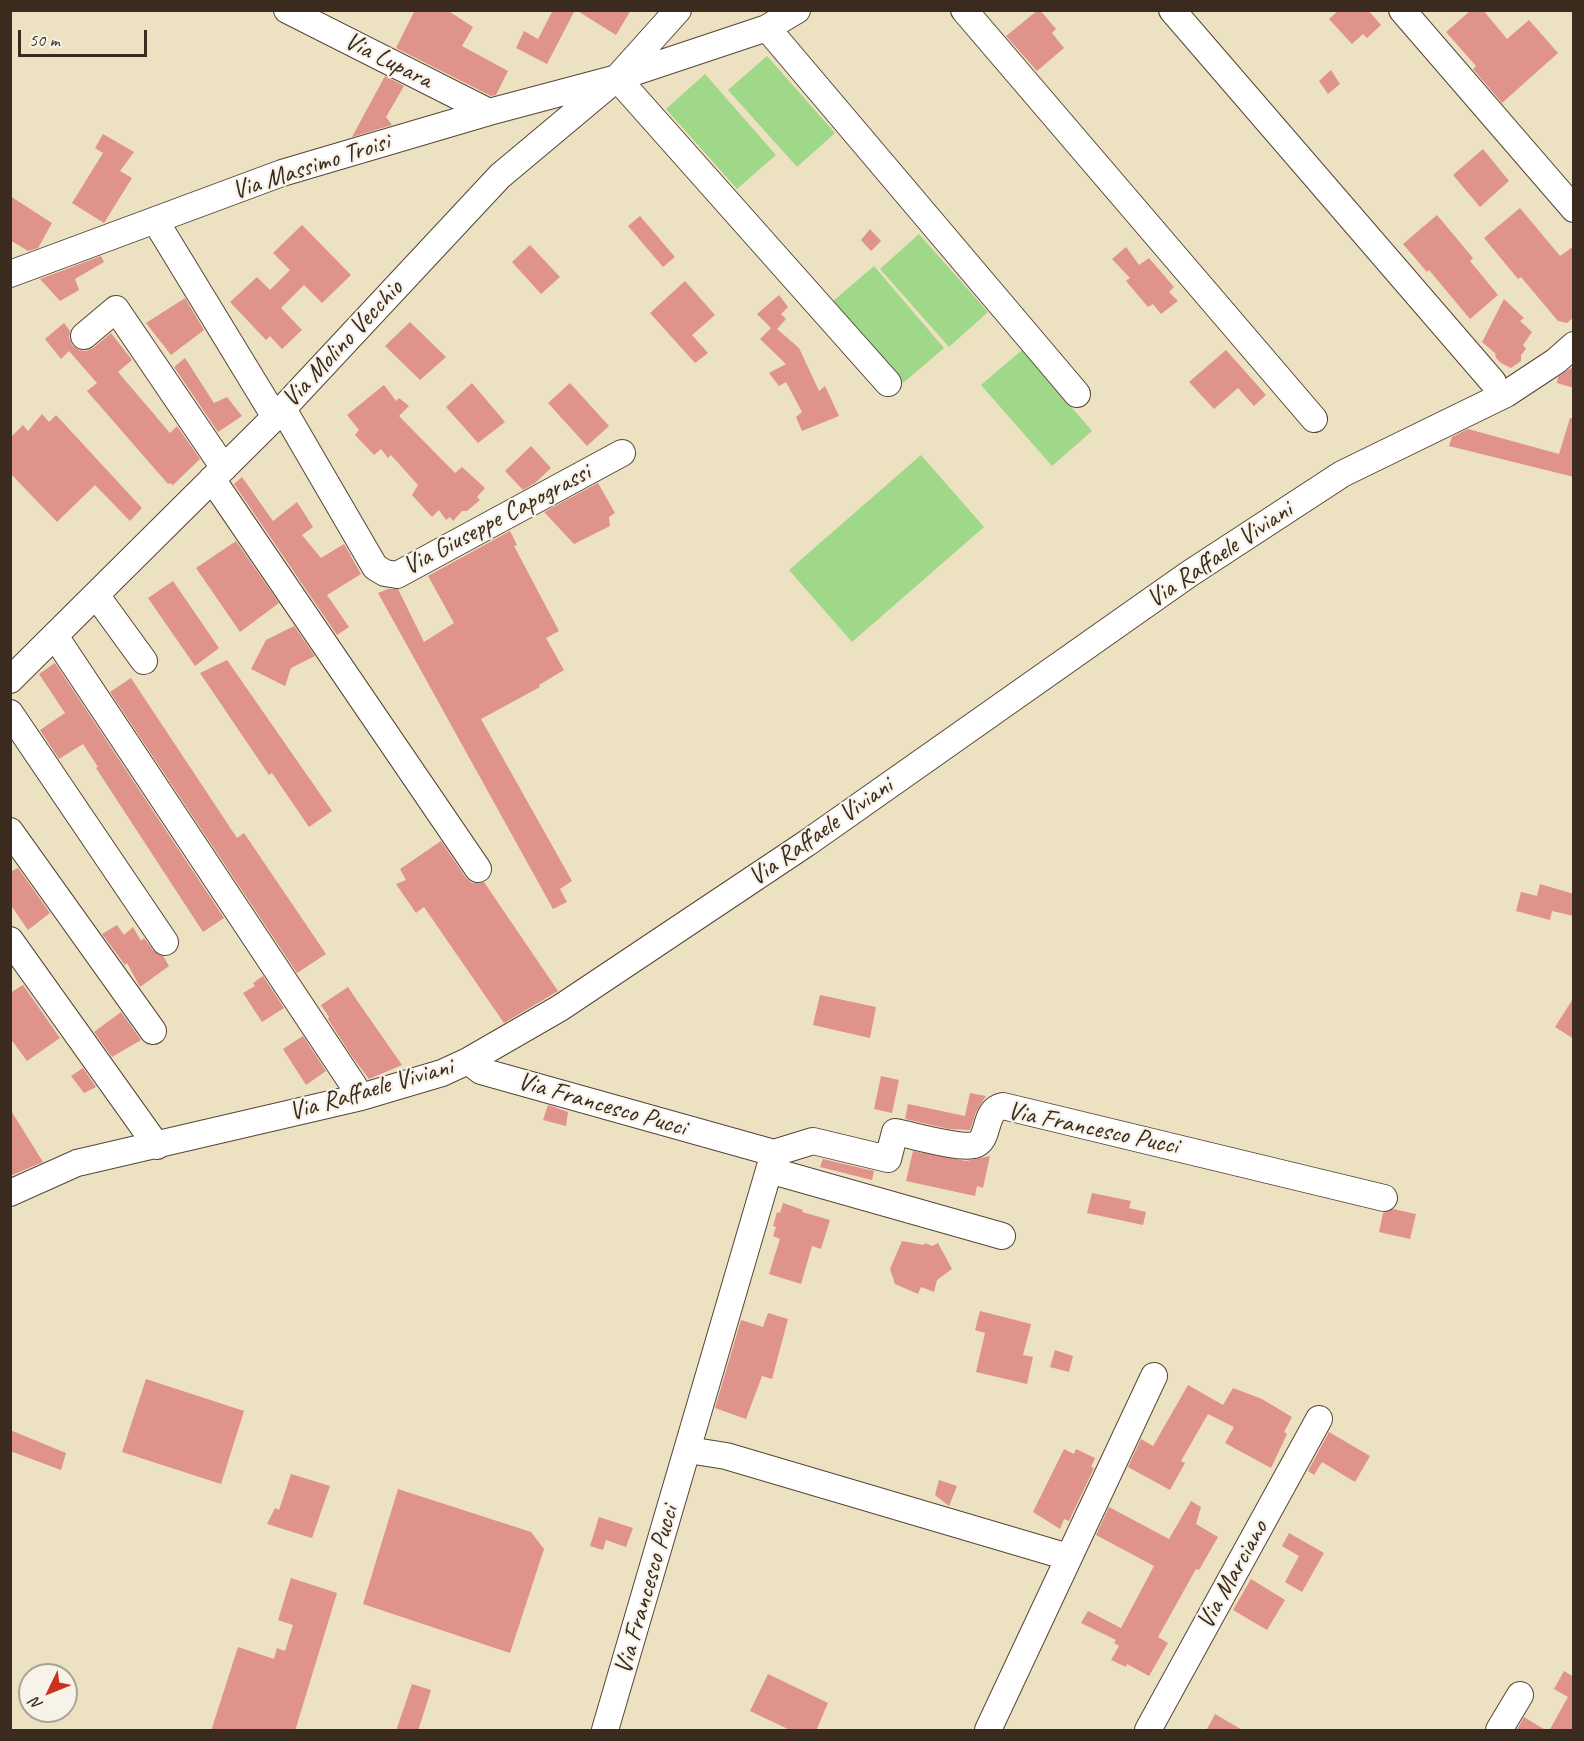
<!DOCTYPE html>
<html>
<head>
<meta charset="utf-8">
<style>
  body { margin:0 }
  #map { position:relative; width:1584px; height:1741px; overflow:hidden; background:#ece1c1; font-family:Caveat,sans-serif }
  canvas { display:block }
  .frame { position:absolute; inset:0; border:12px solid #3b2a1e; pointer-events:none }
  .north { position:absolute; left:18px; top:1663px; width:60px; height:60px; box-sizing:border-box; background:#f7f3e8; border:2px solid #aca397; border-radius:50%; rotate:227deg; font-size:16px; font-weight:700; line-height:24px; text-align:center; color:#3b2a1e }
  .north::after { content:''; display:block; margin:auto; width:21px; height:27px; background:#c8321e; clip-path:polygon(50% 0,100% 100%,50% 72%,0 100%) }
  .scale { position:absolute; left:18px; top:30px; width:129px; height:27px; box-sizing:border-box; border:3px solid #3b2a1e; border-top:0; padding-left:8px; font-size:18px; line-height:21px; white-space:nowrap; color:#3b2a1e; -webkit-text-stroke:4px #f7f3e8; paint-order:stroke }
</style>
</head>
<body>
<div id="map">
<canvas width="1584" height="1741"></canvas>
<div class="frame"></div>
<div class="north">N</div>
<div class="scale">50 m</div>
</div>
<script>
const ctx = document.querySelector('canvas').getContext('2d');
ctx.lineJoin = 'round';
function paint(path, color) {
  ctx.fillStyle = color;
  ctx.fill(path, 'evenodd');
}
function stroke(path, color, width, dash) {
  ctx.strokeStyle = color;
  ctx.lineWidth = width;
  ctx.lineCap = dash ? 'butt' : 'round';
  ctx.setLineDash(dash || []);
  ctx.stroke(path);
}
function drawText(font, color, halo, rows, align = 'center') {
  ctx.font = font + ' Caveat,sans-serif';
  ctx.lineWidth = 4.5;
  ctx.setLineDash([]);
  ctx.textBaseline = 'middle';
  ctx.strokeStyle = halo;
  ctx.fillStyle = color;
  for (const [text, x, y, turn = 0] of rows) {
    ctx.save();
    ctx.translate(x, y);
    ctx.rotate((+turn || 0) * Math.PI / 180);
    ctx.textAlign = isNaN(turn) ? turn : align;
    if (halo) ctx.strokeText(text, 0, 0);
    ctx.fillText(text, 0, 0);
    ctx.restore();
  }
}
const green = new Path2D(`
  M767,56L835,133L797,167L728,90Z
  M705,74L776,155L737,189L666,109Z
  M919,234L988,312L949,347L880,269Z
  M874,266L944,348L903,383L832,302Z
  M1022,350L1092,431L1052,466L981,385Z
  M921,455L984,527L852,642L789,570Z`);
const building = new Path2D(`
  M415,10H447L473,27L462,46L508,71L496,95L491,96L396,48Z
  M553,10H575L547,64L516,48L524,31L538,39Z
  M576,10H631L616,35Z
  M1038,10H1040L1056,29L1052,33L1064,48L1037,71L1006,36Z
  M1339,10H1368L1381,25L1367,38L1363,34L1352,44L1329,19Z
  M1471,10H1483L1507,39L1529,20L1558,53L1502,103L1473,69L1476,66L1446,32Z
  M1331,70L1340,84L1328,94L1319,81Z
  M385,76L404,86L386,117L392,125L352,137Z
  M103,134L134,152L120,171L132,178L104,223L72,203L103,153L95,148Z
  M1483,149L1509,181L1480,207L1453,175Z
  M10,196L52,223L38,248L28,251L10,240Z
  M1520,208L1560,256L1574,246V317L1567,323L1558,321L1521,277L1518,279L1484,238Z
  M1437,215L1473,258L1470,261L1498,295L1470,319L1429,270L1427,272L1403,244Z
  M640,216L675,257L663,267L628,226Z
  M302,225L351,275L322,303L304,285L281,308L302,330L282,349L270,336L266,340L230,302L257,277L270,290L290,270L273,253Z
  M870,229L881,241L871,251L861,240Z
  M530,245L560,277L541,294L512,262Z
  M1126,247L1139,265L1149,258L1174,287L1169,292L1178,301L1161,314L1153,304L1148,307L1126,281L1130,278L1112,259Z
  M101,256L104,262L75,279L79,290L60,301L40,279Z
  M685,281L715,315L692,335L708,353L695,363L650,313Z
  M779,295L788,307L781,314L786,319L777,329L799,348L819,391L825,386L839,416L802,431L796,417L802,412L786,382L779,386L769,373L786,364L760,339L771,328L757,314Z
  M185,298L204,330L171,355L146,323Z
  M1504,299L1524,318L1520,321L1532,332L1523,345L1526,349L1521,355V361L1511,368L1501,363L1496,358L1495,353L1482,342Z
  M410,322L446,357L420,380L385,346Z
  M64,323L70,331L69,338L72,345L79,350L86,351L93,348L111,333L132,360L118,372L170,433L177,426L200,459L173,485L170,483L168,484L87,391L97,383L69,351L61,359L45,339Z
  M1226,350L1266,395L1254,406L1238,388L1214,409L1189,382Z
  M185,358L214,403L227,397L242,416L218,432L174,367Z
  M1574,366V388L1557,383L1558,377Z
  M472,383L505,422L478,443L446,407Z
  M570,383L609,426L587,446L548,403Z
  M384,385L396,401L399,398L409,406L399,416L455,473L462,467L485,488L477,497L480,500L467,511H462L453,521L450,517L446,520L439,510L432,517L412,495L418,485L391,455L388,458L381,449L374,455L355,435L359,430L347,415Z
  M42,414L49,422L56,415L142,508L130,521L95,485L57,522L10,473V438L23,425L28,431Z
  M1570,418H1574V477L1449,446L1452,437L1468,429L1559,454Z
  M531,446L551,468L535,483L523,490L505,471Z
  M242,477L273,521L297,502L313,527L302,535L321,558L344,544L361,574L327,595L349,627L337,635L234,484Z
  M598,483L615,513L609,517L610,526L574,544L544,512Z
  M510,531L517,545L514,546L559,631L546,638L564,670L539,685L540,687L481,719L572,881L560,889L567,902L553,909L378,593L388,589H398L424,642L454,623L428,576Z
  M236,541L279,603L240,632L196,568Z
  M173,581L219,648L195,666L148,598Z
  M294,626L315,656L291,668L285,686L251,669L266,640Z
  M227,660L332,811L309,827L272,773L269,775L200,673Z
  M55,663L224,918L203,932L96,768L98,767L83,744L59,759L40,730L65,713L39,674Z
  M131,678L237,838L244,833L326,954L297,973L110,692Z
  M441,841L466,878L472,883L484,882L558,991L504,1023L424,907L416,913L396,884L406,880L400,869Z
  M18,868L50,913L28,930L10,904V872Z
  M1540,884L1574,894V916L1552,911L1550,920L1516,911L1521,892L1537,896Z
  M117,925L124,935L133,927L141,941L144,938L153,950L163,956L169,966L140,987L127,963L125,965L102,934Z
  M263,976L284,1008L262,1022L243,993L255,986L253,983Z
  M23,985L60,1038L27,1061L10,1038V993Z
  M348,987L356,999L402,1065L369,1079L351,1055L328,1019L329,1017L321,1005Z
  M820,995L876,1007L870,1038L813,1025Z
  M1574,997V1039L1555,1027Z
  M121,1012L141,1040L112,1057L94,1032Z
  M303,1036L326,1071L306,1085L283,1049Z
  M83,1068L96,1087L84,1093L71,1076Z
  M881,1076L899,1080L892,1113L874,1109Z
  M970,1093L986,1096L976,1112L970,1130L949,1129L905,1119L908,1104L965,1116Z
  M548,1105L568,1112L566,1126L543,1120Z
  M10,1109L43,1162L10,1176Z
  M913,1151L966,1161L990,1156L983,1188L977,1186L975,1196L906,1181Z
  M823,1159L874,1171L872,1180L820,1167Z
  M1092,1193L1131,1201L1129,1208L1146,1212L1143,1225L1087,1213Z
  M783,1203L803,1210L802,1212L830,1220L821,1249L812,1246L801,1284L769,1274L780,1239L773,1236L776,1227L773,1226L777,1212L780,1213Z
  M1393,1209L1416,1214L1410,1239L1379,1232L1383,1213Z
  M902,1241L924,1245L925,1243L932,1246L938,1243L952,1269L937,1280L934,1292L921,1287L918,1294L895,1284L890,1269Z
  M980,1311L1031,1324L1023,1355L1033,1357L1027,1384L976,1372L985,1333L975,1330Z
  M768,1313L788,1319L772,1379L762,1376L746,1419L715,1408L741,1320L763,1327Z
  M1055,1350L1073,1356L1069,1372L1050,1367Z
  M146,1379L244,1411L221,1484L122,1452Z
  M1188,1385L1223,1405L1233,1388L1262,1399L1292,1417L1284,1432L1287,1434L1271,1468L1225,1443L1234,1427L1208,1414L1181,1461L1185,1463L1170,1490L1128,1467L1141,1439L1153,1446Z
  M10,1430L66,1453L61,1470L10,1451Z
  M1329,1432L1370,1456L1355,1482L1322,1462L1314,1475L1308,1471Z
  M1064,1449L1074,1454L1076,1449L1095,1458L1091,1467L1094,1468L1069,1521L1064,1519L1060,1529L1033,1512Z
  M291,1474L330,1486L312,1538L267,1524L275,1508L279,1510Z
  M939,1480L957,1486L949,1506L935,1495Z
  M398,1489L531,1532L544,1549L510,1653L363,1604Z
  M1191,1501L1201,1507L1196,1524L1218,1537L1199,1570L1196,1569L1158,1637L1168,1643L1149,1676L1127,1664L1126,1667L1111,1660L1119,1646L1114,1643L1116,1640L1081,1623L1088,1611L1121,1628L1154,1566L1096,1535L1109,1507L1169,1539Z
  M599,1517L633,1528L626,1547L606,1540L603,1550L590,1546Z
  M1289,1533L1324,1553L1302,1592L1285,1582L1299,1556L1282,1546Z
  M291,1578L337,1593L295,1731H211L238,1647L274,1659L277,1648L285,1651L293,1625L278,1620Z
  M1251,1579L1285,1600L1267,1630L1233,1610Z
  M1564,1671L1574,1677V1731H1549L1568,1697L1554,1689Z
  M768,1674L828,1703L816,1731H792L750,1711Z
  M412,1684L431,1690L418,1731H396Z
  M1215,1714L1244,1731H1206Z
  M1524,1717L1547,1731H1516Z`);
const minor = new Path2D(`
  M287,10L489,112
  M964,10L1314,419
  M1172,10L1493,382
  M1402,10L1574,209
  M767,28L1077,394
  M617,78L888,383
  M161,230L275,417
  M10,274L282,173L489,112L617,78L767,28L797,10
  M84,336L116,309L224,468
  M283,409L375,567L385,573L397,575L622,453
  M212,479L478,869
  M96,595L144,661
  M55,636L354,1086
  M10,680L275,417L500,176L617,78L678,10
  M10,713L165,942
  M10,831L153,1031
  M10,940L157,1146
  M468,1061L481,1071L774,1153L605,1730
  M774,1153L813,1141L888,1159L895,1132C912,1135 959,1149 974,1145C991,1141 982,1110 1003,1106L1384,1198
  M769,1170L1002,1236
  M10,1193L77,1163L361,1097L442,1073L468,1061L560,1008L807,843L1189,574L1342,474L1506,394L1556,361L1574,345
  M688,1450L726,1456L1068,1557
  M988,1730L1154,1376
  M1148,1730L1319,1419
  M1499,1730L1520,1695`);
const streetNames = [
  ["Via Lupara",388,61,27],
  ["Via Massimo Troisi",311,167,-18],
  ["Via Molino Vecchio",343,344,-47],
  ["Via Giuseppe Capograssi",497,520,-28],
  ["Via Raffaele Viviani",1220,555,-34],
  ["Via Raffaele Viviani",821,832,-35],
  ["Via Raffaele Viviani",371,1090,-16],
  ["Via Francesco Pucci",602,1105,16],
  ["Via Francesco Pucci",1093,1129,12],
  ["Via Marciano",1233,1575,-61],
  ["Via Francesco Pucci",647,1590,-74]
];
paint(green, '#a0d88a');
paint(building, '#df938b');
stroke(minor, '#564536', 28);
stroke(minor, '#fff', 26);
drawText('26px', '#3b2a1e', '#f7f3e8', streetNames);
</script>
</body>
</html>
